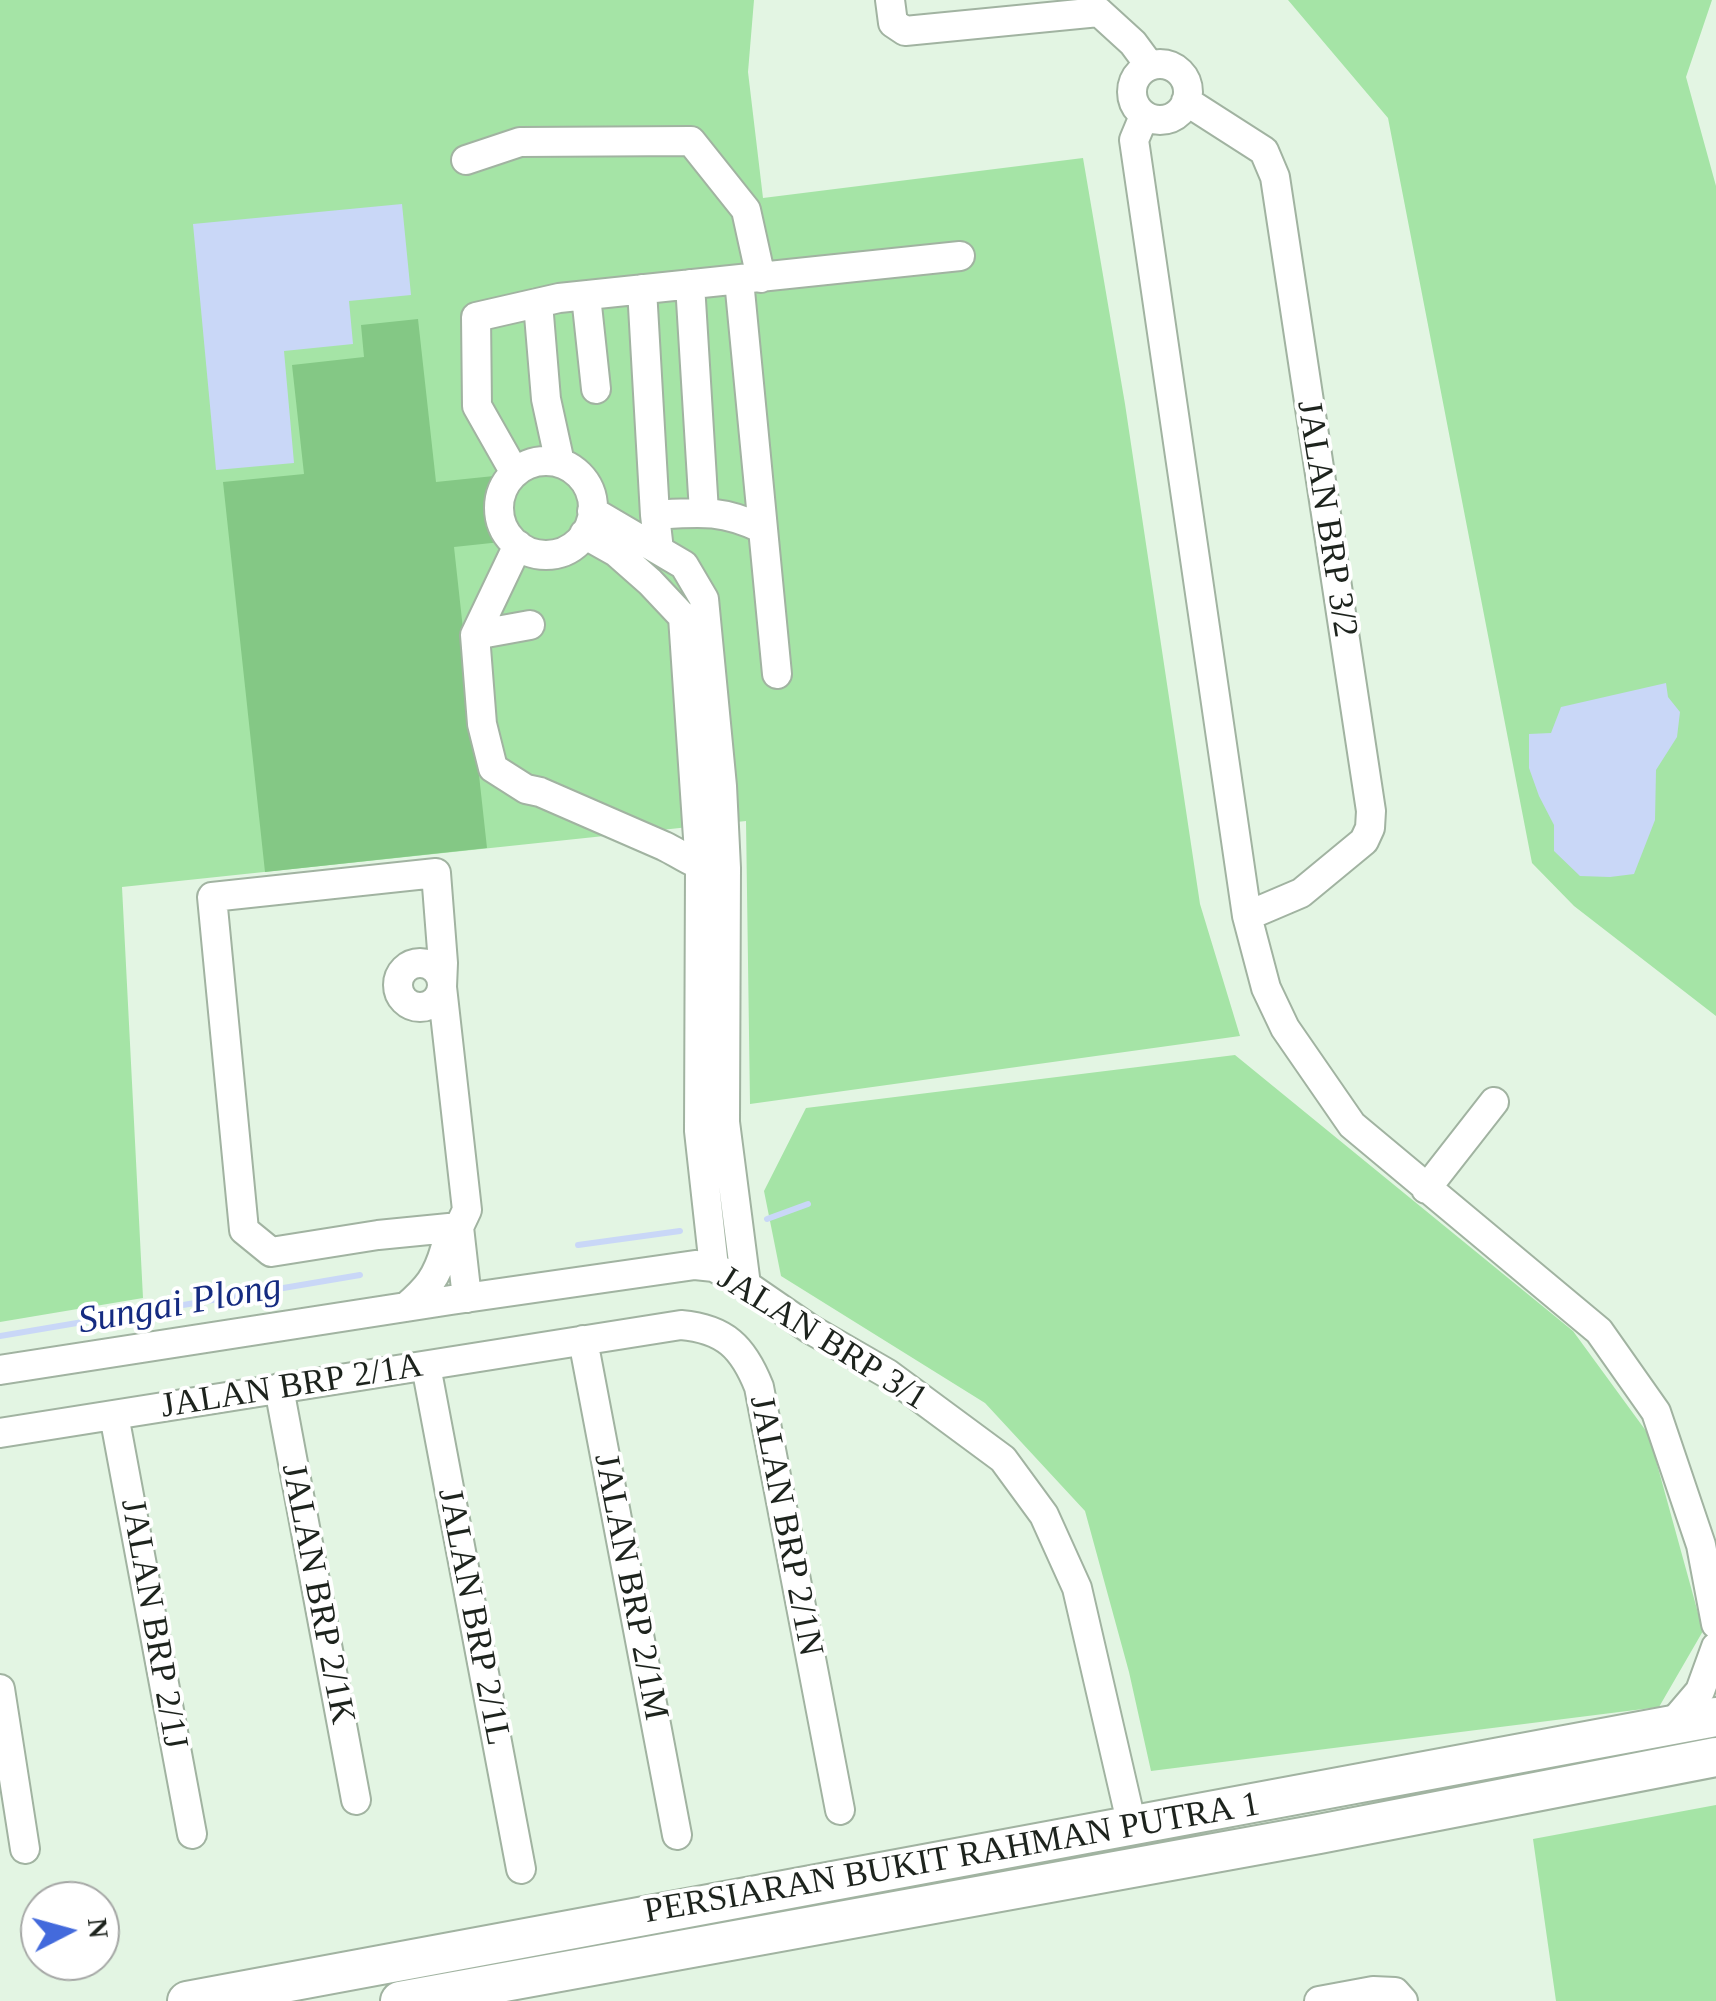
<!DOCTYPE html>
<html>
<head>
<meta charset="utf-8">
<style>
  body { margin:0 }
  #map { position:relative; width:1716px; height:2001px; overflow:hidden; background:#e3f5e3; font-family:"Times New Roman",serif }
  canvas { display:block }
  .north { position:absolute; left:20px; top:1881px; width:100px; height:100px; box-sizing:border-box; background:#fff; border:2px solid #a5a7a5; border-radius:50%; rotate:84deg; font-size:28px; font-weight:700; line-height:40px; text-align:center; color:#1d231d }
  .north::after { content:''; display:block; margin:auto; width:35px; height:45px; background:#436adc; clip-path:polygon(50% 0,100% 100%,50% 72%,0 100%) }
</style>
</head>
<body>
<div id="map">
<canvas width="1716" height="2001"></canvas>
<div class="north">N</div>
</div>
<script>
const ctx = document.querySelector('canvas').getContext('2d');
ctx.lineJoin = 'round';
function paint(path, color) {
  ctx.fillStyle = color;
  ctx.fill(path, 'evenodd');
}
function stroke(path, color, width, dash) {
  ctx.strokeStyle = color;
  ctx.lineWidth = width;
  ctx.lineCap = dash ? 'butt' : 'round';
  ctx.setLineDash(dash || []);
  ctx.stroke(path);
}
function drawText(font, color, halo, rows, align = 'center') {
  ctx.font = font + ' "Times New Roman",serif';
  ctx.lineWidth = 8;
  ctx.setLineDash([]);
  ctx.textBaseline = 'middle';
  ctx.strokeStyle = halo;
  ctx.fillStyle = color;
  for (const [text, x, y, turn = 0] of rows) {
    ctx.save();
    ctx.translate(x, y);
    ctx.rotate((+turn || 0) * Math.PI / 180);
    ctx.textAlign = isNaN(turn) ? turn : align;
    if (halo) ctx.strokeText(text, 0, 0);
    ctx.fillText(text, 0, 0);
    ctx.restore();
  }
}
const green = new Path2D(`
  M0,0H754L748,72L763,198L1083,158L1125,404L1200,904L1240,1036L750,1104L746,821L122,887L143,1298L0,1322Z
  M1288,0H1712L1686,77L1716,186V1016L1574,906L1532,863L1388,118Z
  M1235,1055L1573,1331L1649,1435L1703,1631L1659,1707L1151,1771L1129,1672L1085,1511L985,1403L781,1276L764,1191L806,1108Z
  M1716,1805V2001H1556L1533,1839Z`);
const water = new Path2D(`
  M402,204L411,295L349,301L353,344L284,351L294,463L216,470L193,224Z
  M1666,683L1668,697L1680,712L1677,737L1656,770L1655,820L1634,874L1610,877L1580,876L1554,851V825L1539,796L1529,768V734L1551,733L1561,707Z`);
const stream = new Path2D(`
  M767,1219L808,1204
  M578,1245L680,1231
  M0,1336L360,1275`);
const building = new Path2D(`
  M418,319L436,482L494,476L501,542L454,547L487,848L265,872L223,482L304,474L292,365L364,357L361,325Z`);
const minor = new Path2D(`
  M890,0L893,23L905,31L1099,12L1133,43L1150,66
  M1132 92a28 28 0 1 1 56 0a28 28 0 1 1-56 0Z
  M1186,101L1264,151L1275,177L1371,811L1370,828L1364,841L1301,893L1247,916
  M1144,116L1134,140L1247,916L1266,988L1285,1028L1352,1125L1599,1331L1656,1412L1701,1545L1716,1624
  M466,160L520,142L691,141L746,210L761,278
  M739,280L777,674
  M690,284L704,512
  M642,289L655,515L659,550
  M586,296L596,389
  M538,303L546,399L560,463
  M499 508a47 47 0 1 1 94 0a47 47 0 1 1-94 0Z
  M515,473L477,406L476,317L559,298L960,256
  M592,511L684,565L704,599L722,786L726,868L725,1122L746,1285
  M655,515C699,512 722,509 763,529
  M584,534L616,552L650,582L683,617L700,867L699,1131L714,1267
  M518,545L475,635L482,724L493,768L526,789L540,792C582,810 623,828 664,846C681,854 696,867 714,867
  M475,635L530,625
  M436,873L443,963L442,987L467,1210L459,1227L378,1235L271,1252L244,1230L212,897Z
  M398 985a22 22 0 1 1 44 0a22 22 0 1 1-44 0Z
  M1426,1189L1494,1102
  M459,1227L467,1298
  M406,1307C428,1288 437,1277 445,1249
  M583,1340L677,1835
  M426,1366L521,1869
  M0,1370L451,1300L695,1265L714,1267L746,1285L810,1329L888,1374L1003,1459L1044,1515L1077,1588L1132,1826
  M279,1388L356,1800
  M114,1415L192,1834
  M0,1433L681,1325C725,1329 743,1347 759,1387L840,1810
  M0,1689L25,1849
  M1671,1725L1700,1691L1716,1647
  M1319,2001L1373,1991L1395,1992L1403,2001`);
const major = new Path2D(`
  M187,2001L1716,1717
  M400,2001L1319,1834L1716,1757`);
const streetNames = [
  ["JALAN BRP 3/2",1326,519,81],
  ["JALAN BRP 3/1",822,1339,32],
  ["JALAN BRP 2/1A",292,1387,-9],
  ["JALAN BRP 2/1N",785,1526,79],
  ["JALAN BRP 2/1M",630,1587,79],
  ["JALAN BRP 2/1K",317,1594,79],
  ["JALAN BRP 2/1L",473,1617,79],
  ["JALAN BRP 2/1J",153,1624,80],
  ["PERSIARAN BUKIT RAHMAN PUTRA 1",952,1859,-10]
];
const waterNames = [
  ["Sungai Plong",180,1305,-10]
];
paint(green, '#a5e4a6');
paint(water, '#c9d7f7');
stroke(stream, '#c9d7f7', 6);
paint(building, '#84c885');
stroke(minor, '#a1b3a1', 32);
stroke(major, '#a1b3a1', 42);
stroke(minor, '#fff', 28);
stroke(major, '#fff', 38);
drawText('35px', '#1d231d', '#fff', streetNames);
drawText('italic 38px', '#152b81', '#fff', waterNames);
</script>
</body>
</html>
